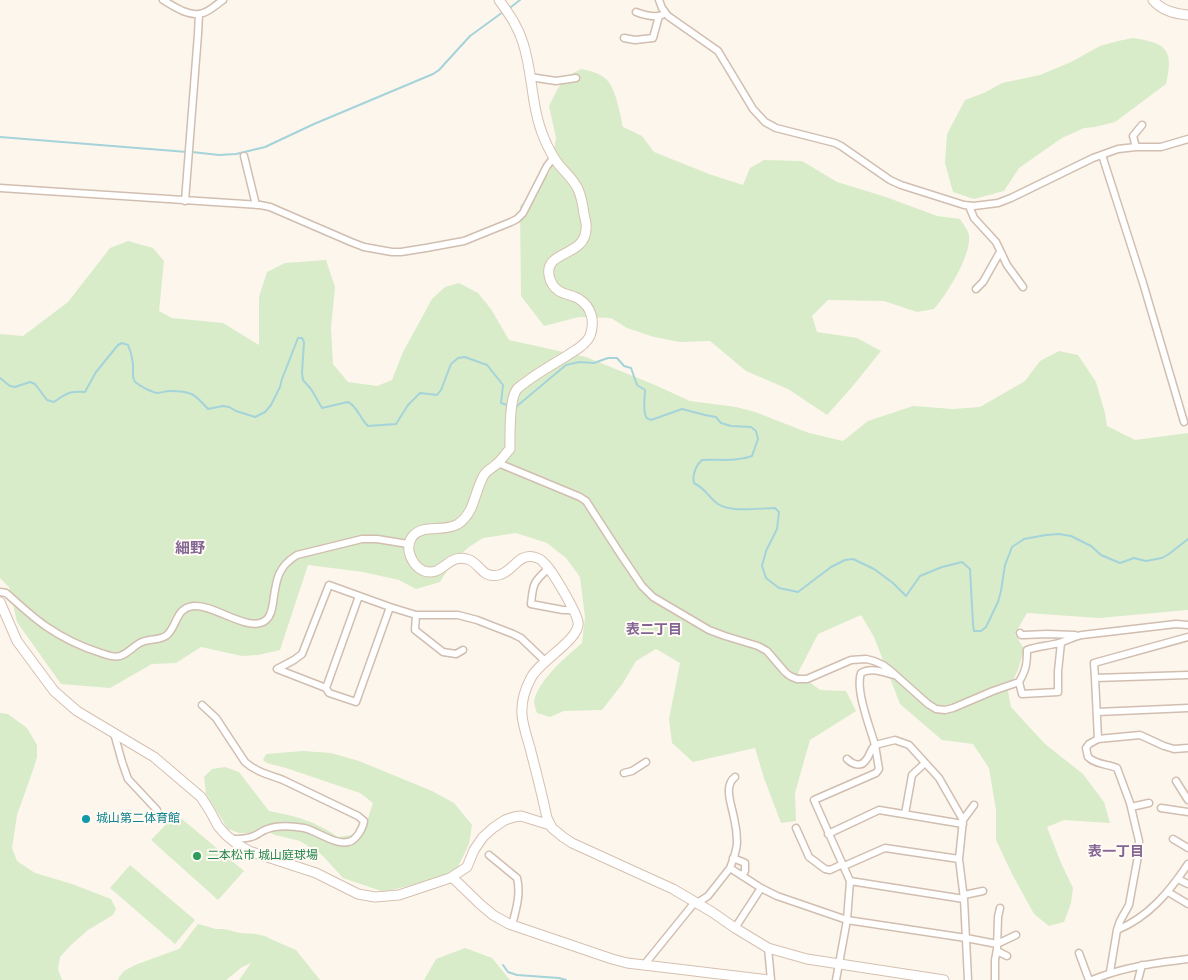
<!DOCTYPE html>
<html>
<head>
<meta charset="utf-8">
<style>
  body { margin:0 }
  canvas { display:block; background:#fdf6ec }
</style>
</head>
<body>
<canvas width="1188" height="980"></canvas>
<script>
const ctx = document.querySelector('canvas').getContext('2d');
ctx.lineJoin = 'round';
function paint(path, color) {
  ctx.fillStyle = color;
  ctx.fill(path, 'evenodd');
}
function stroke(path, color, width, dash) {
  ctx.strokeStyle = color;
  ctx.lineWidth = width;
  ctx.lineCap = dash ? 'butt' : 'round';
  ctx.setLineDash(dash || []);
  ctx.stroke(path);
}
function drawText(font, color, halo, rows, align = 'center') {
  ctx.font = font + ' "Noto Sans","Noto Sans JP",sans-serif';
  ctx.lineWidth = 4;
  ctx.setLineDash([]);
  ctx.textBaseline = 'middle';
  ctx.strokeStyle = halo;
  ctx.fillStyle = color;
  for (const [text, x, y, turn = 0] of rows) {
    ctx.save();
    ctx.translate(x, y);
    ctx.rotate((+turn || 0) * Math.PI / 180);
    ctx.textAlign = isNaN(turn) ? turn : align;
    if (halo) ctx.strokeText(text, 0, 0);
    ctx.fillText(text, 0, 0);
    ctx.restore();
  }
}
const green = new Path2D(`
  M1133,38C1167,43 1174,50 1166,84L1115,122L1095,127L1084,128L1062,138L1019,168L1004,191L974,199L953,192L945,163L947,134L965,100L984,93L1002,83L1040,75L1071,62L1100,46L1118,41Z
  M581,69C590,71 600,73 606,79C616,88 620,114 623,127L642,136L654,152L709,174L743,185L750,168L764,160L802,161L837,182L886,197L937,216L960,219C963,224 969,231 969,236C971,256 947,294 934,309L917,312L884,301L828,300L812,316L817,332L857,338L881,351L852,387L827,415L788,389L746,371L710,341L680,342L654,337L627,328L611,318L579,317L544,326L521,296L520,206L550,172L556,138L549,106L557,90L566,77Z
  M128,241L153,248L164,261L159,311L172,318L223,323L259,345V297L267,272L285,263L326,260L335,287L331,328L333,364L348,382L377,386L392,380L403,352L432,299L445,287L459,283L478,293L491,309L509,340L586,357L655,385L690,401L736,407L755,412L809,433L843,441L868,421L913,406L953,409L980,407L1025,381L1040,361L1059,351L1078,355L1096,382L1105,413L1107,426L1135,440L1188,433V610L1099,618L1027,613L1015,634L1024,649L1018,670L1008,691L1011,707L1045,744L1083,774L1104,802L1110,823L1064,820L1047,827L1061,863L1073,888L1071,903L1064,922L1049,926L1034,914L1012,874L996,840V810L989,768L973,744L942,740L900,704L874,637L861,615L818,634L798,673L820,690L846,691L856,711L810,740L795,793L796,821L781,823L764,778L755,748L693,762L672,743L669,719L680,663L656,649L636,661L623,683L602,710L564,711L550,717L537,713C536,710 534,705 534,702C537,681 567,656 582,643L585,617L580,577L566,558L547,543L516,533L483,538L469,547L454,560L440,582L416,589L399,580L363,572L308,565L280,650L258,655L242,656L201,647L176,663L152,664L110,688L61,684L17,622L9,587L0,578V334L23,336L68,302L110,248Z
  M0,713L8,714L27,728L37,745V757L33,770L17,815L12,848L17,861L35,873L72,884L111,899L116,909L113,915L88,930L71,945L60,957L58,969L62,980H0Z
  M303,751L331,753L359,761L432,791L454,803L472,825L469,844L457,869L432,880L384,892L343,878L322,855L300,841L275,835L264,830L251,833H239L228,829L206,794L204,777L212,769L225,767L239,772L269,811C296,816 315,821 338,837L359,834L366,824L373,803L360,793L286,768L267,763L263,760L266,754Z
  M176,814L244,871L218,900L151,840Z
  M130,865L195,920L175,944L110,888Z
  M198,924L216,929H224L240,933L256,934L265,936L275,941L296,950L320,980H239L251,963L242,967L226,980H118L119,977L124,971L135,965L179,949Z
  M465,948L492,958L510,980H424L436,959Z`);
const stream = new Path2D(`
  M511,7L520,0
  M0,137L187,152
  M192,152L219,155L236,154L265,147L314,124L433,74L439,70L470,36L503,12
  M0,378L10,386L15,387L30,382L35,384L47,400L54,402C67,393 69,391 85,392L96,372L118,345L122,343L128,345L131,353L133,364V377L135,382C140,386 151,392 157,393C161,393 166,391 169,391C191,391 194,393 208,409L223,406L229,407L236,411L255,417L265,412L271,405L280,387L282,379L298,338H302L304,342L302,373L303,380L311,389L322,408L348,402C358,407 360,419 368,426L396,424L408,405L420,393L437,395L441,390L451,364L458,358L465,357L487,365L503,385L501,403L507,405
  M517,406L566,365L579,362L594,363L608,358H617L624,366L631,368L637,385L645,390C645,397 642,413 647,418C648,419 649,419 651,420L682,409L705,415L716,417L721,423L731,426L751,427L756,431L758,439L752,456C736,462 719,459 702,460C696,465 692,475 694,483C706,489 709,498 718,504C732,513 759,508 775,508L779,512L777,529L766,551L762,566L766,578L779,588L798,592L831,567L845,560L853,559L874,569L893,583L906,596L920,576L942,567L962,562L970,569L973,624L974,631H981L986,627L998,602L1001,591L1005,565L1012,547L1024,539L1046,535L1059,534L1071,536L1091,546L1101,555L1120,563L1134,558L1146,561L1162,558L1169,554L1188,539
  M503,965L508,972L517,975L559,978L566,980`);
const street = new Path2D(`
  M163,0C173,6 190,18 203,13C210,11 217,4 223,0
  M659,0L662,8L668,16L718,51L753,109L765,122L776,128L835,143L841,146L890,180L901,185L964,205L974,206L998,203L1011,198L1093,158L1118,149L1136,147H1161L1188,139
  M636,12C644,15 654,18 662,15
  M624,38L635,40L653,38L659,16
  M530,77L556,81L576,78
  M1136,147L1133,136L1142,125
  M1102,155L1143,283L1184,422
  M244,156L256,205
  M0,188L260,205L270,207L351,242L364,247L392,252H401L426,248L464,241L511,222L517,219L523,213L547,166L554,157
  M185,201L198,34L199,14
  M969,206L974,218L996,242L1007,265L1023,287
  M976,289L983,282L1000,252
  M498,463L580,497L586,501L621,555L642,586L653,597L709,630L725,636L758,646L767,651L785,672L790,676L797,679H807L851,660L866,659L874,661L883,665L891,671L928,704L936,709L945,710L953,708L993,691L1019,682
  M549,568C533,582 533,584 531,604L563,610H573
  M0,592L6,593C19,604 32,617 47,627C63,638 82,647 101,653C107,655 114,658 120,656C128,654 134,645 142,642C150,638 160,641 167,635C178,625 175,608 194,606C214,604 250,634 266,620C271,616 272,609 273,603C276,581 277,567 297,555L362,539H377L408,544
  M390,607L356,702L329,693L326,688L277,669L294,660L302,654L329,585L390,607L416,615H458L477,620L513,634L521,638L545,661
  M416,615L415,630L443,652L456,654L463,650
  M1020,633L1021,635H1024L1047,634L1075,635
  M1061,643L1058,671V692L1022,694L1019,682C1026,670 1027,664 1027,650C1038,646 1048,646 1059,643C1067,641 1074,636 1082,635L1176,624L1188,625
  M1188,675L1095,678L1098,739L1140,735L1164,746L1174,749L1188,748
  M1095,678L1094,663L1188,637
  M326,688L359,596
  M202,705L216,718L245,762C256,772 270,775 283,780C308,792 333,804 358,816L364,821C363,828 356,841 348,842C335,845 317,831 304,828C292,826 276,825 265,830C260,832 256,836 251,837C245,839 238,839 231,839
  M1097,712L1188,708
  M114,733L122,762L128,779L157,810
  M1098,739L1089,744L1086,748L1088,757C1096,765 1108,764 1117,768L1130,803L1139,841L1138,856L1129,905L1120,921L1117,930
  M847,759C852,764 861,768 866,760C870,756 869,751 875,745C870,727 855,690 861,673C871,667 884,672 894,675
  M624,773L632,771L646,762
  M1176,781L1188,800
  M1131,807L1149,803
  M1161,808L1188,812
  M905,814L912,775L925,763
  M963,820L974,805
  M796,828L809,857L825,869L830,870L843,864
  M828,834L879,810L963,824
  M1173,839L1188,848
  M489,855L517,878C521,894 516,910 512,925
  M733,858L745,863V871L742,876
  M844,866L885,848L959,859
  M730,868C733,860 737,851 737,842C737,834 736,826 734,818C732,806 723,786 735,777
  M1178,879L1188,884
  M850,881L964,899
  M1168,892L1188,904
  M964,895L983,891
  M697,903L708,896L730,868L761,888L777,896L847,920L966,938L997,944L1016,935
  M735,928L761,888
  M768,948L771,980
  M997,951L1007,956
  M1079,953L1089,980
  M644,965L695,902
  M1110,972L1117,930C1149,917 1170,891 1188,864
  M836,980L847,920L850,881L814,800L876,773L879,769L875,745L895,740L909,745L939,778L963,820L959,859L964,899L968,980
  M995,980V960L997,949L998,917L1000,908
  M1092,980C1123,967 1155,963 1188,959
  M1138,980L1142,965`);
const secondary = new Path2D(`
  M499,0C509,14 518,26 523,43C533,73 531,108 544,138C548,148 553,157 559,165C566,173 573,179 578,189C581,196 583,206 584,214C585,219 587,224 586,229C585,257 545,250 549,275C550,281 553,287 559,291C565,295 573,295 579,299C592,307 595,322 590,336C586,344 578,349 571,353C556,363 540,371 526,382C523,384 520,386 517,389C509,399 510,435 510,449C506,453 502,459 498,463C494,467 487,470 484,475C474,492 475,513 458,524C443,533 423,523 412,537C408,543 408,549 410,555C414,566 423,575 436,571C447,566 453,555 467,559C480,562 481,579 499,575C513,572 518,553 534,557C538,558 542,560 544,563C552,570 576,611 578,622C581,639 539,661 531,678C525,689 521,702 522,715C523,726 527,737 530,748C536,771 542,794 547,818L552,828L563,837L572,843L673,889L712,912L735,928L768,948L807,959L944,980
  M1153,0C1161,10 1175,14 1188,15
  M0,602L17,641L54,691L77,711L154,757L201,797L210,811L218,826L226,835L237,844L249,851L316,873L358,894L375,897L399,895L450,878L467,867L474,850L483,837L493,828L505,820L514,817L521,816L550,825
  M452,877L481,905L493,915L509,924L612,959L627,963L644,965L769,980`);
const markers = [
  [86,819,5,"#0f9aa8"],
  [197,856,5,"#2e9e5b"]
];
const cultureNames = [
  ["城山第二体育館",96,819]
];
const leisureNames = [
  ["二本松市 城山庭球場",207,856]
];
const neighbourhoodNames = [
  ["表二丁目",654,630],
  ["表一丁目",1116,852]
];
const quarterNames = [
  ["細野",190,549]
];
paint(green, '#d8ecc9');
stroke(stream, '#a5d3da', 2);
stroke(street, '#d1beb0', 9);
stroke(secondary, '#d6c0b0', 11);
stroke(street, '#fff', 6);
stroke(secondary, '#fff', 9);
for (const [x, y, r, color] of markers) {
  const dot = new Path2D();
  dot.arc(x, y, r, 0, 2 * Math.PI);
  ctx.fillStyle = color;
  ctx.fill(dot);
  stroke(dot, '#fffaf3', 2);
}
drawText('12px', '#0d838f', '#fffaf3', cultureNames, 'left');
drawText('12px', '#27864d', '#fffaf3', leisureNames, 'left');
drawText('bold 14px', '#846695', '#fffaf3', neighbourhoodNames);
drawText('bold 15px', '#846695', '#fffaf3', quarterNames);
</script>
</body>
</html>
